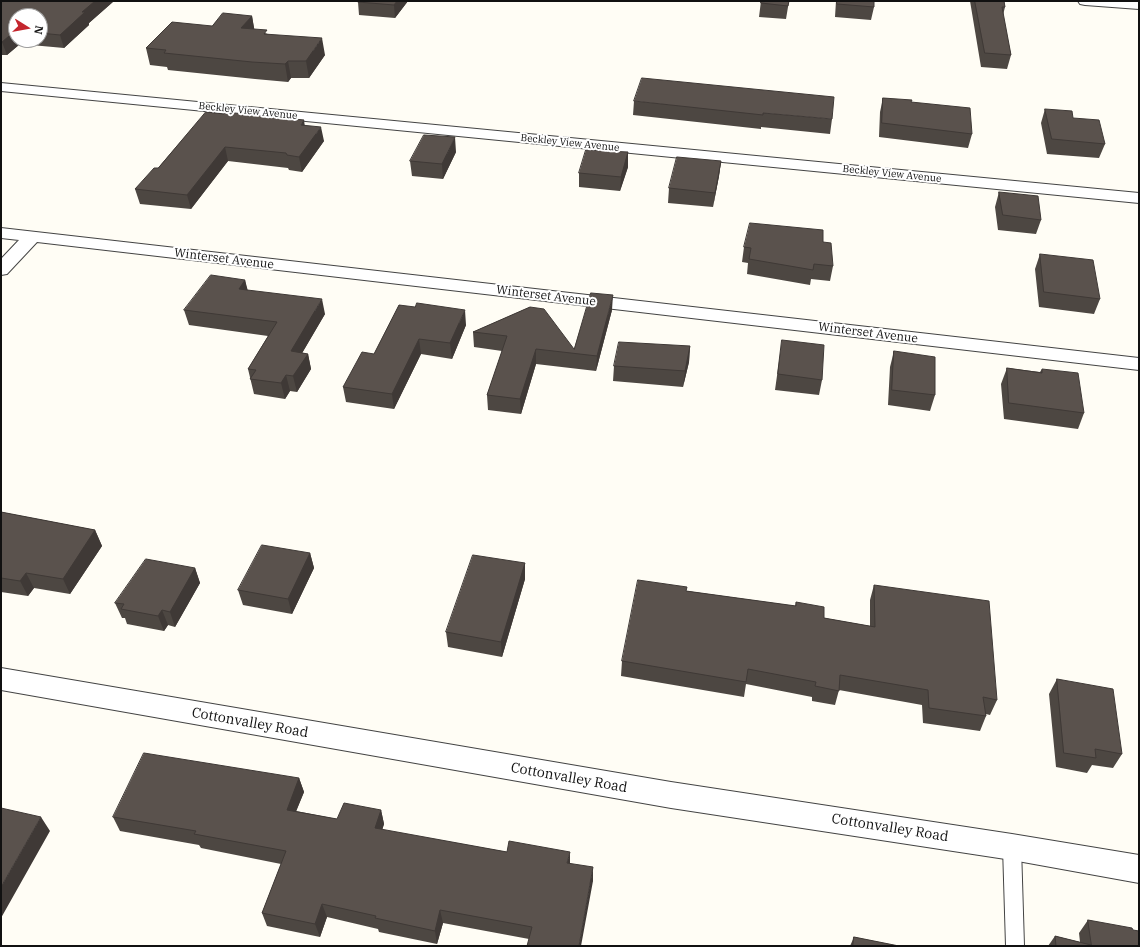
<!DOCTYPE html>
<html>
<head>
<meta charset="utf-8">
<style>
  body { margin:0 }
  #map { position:relative; width:1140px; height:947px; overflow:hidden; background:#fffdf5; font-family:"IBM Plex Serif",serif }
  canvas { display:block }
  .frame { position:absolute; inset:0; border:2px solid #111; pointer-events:none }
  .north { position:absolute; left:8px; top:8px; width:40px; height:40px; box-sizing:border-box; background:#fff; border:1px solid #a0a0a0; border-radius:50%; rotate:101deg; font-size:11px; font-weight:700; line-height:16px; text-align:center; color:#111 }
  .north::after { content:''; display:block; margin:auto; width:14px; height:18px; background:#c4262e; clip-path:polygon(50% 0,100% 100%,50% 72%,0 100%) }
</style>
</head>
<body>
<div id="map">
<canvas width="1140" height="947"></canvas>
<div class="frame"></div>
<div class="north">N</div>
</div>
<script>
const ctx = document.querySelector('canvas').getContext('2d');
ctx.lineJoin = 'round';
function stroke(path, color, width, dash) {
  ctx.strokeStyle = color;
  ctx.lineWidth = width;
  ctx.lineCap = dash ? 'butt' : 'round';
  ctx.setLineDash(dash || []);
  ctx.stroke(path);
}
function paint(path, color) {
  ctx.fillStyle = color;
  ctx.fill(path, 'evenodd');
}
function drawText(font, color, halo, rows, align = 'center') {
  ctx.font = font + ' "IBM Plex Serif",serif';
  ctx.lineWidth = 4;
  ctx.setLineDash([]);
  ctx.textBaseline = 'middle';
  ctx.strokeStyle = halo;
  ctx.fillStyle = color;
  for (const [text, x, y, turn = 0] of rows) {
    ctx.save();
    ctx.translate(x, y);
    ctx.rotate((+turn || 0) * Math.PI / 180);
    ctx.textAlign = isNaN(turn) ? turn : align;
    if (halo) ctx.strokeText(text, 0, 0);
    ctx.fillText(text, 0, 0);
    ctx.restore();
  }
}
const service = new Path2D(`
  M1012,839L1018,841L1021,847L1024,946H1006L1003,847L1006,841Z`);
const minor = new Path2D(`
  M1078,1H1139V9L1085,5L1080,4Z
  M1,83L1139,193V203L1,91Z
  M1,228L1139,358V370L37,242L7,274L1,275V259L19,240L1,238Z
  M1,668L671,782L1012,834L1139,855V883L1012,860L671,808L1,690Z`);
const wall = new Path2D(`
  M1,1H114L89,23V25L64,48L20,44L7,55H1ZM16,16H40V40H16Z
  M408,1L395,18L359,15L358,2Z
  M761,1H789L786,19L759,17Z
  M836,1H874V7L871,20L835,17Z
  M970,1H1004L1005,7L1003,15L1011,55L1007,69L981,67Z
  M252,16L254,29L325,55L309,78H291L288,82L255,79L168,70L167,67L150,65L146,48L212,26Z
  M883,98L911,102L972,134L968,148L879,137L880,112Z
  M634,101L832,119L830,134L761,127V129L633,115Z
  M1045,109L1073,118L1105,144L1099,158L1047,154L1041,123Z
  M206,112L305,125L324,141L302,172L289,170L288,168L228,161L191,209L140,204L135,189L158,168Z
  M456,152L443,179L412,176L410,161Z
  M628,152V167L620,191L579,187V173Z
  M721,161L719,176L713,207L668,203L669,188Z
  M999,192L1041,220L1036,234L998,230L995,207Z
  M823,242L833,266L830,281L811,279L810,285L747,274L748,263L742,262L744,247Z
  M1040,254L1100,299L1094,314L1039,307L1035,269Z
  M245,280L247,290L325,314L302,353L308,354L311,369L297,392L290,391L285,399L254,394L248,369L268,336L189,325L184,310Z
  M399,305L466,325L452,359L421,354L394,409L346,402L343,387L374,354Z
  M530,307L574,349L612,310L596,371L536,364L521,414L488,410L487,395L502,351L474,347L473,332Z
  M782,340L822,380L819,395L775,390Z
  M690,346L689,362L683,387L613,381L614,366Z
  M894,351L935,395L930,411L888,405L890,367Z
  M1007,368L1040,372L1042,369L1084,413L1078,429L1004,419L1001,384Z
  M1,512L95,530L102,546L70,594L34,588L28,596L1,592Z
  M310,553L314,568L292,614L243,605L238,590Z
  M525,563V579L502,657L448,647L446,632Z
  M195,568L200,583L175,627L168,625L164,631L127,624L125,618H122L115,603Z
  M874,585L997,700L990,715L986,714V716L980,731L923,723L922,705L839,690L835,705L812,701V697L746,684L744,697L621,676L622,661L687,591L795,606L796,602L824,618L870,626V600Z
  M1057,679L1122,754L1113,768L1092,765L1087,773L1056,767L1049,694Z
  M299,778L304,792L296,811L337,819L381,810L384,824L382,830L570,863L593,881L529,939L443,923L437,944L379,932L378,929L327,917L320,937L267,926L262,913L281,864L201,848L199,845L120,831L113,817Z
  M1088,920L1133,930L1139,946H1048L1055,936L1080,942L1079,933Z
  M854,937L899,946H850Z`);
const shadedWall = new Path2D(`
  M95,1H114L89,23V25L64,48L60,35L82,12Z
  M397,1H408L395,18L394,5Z
  M252,16L255,33L241,28Z
  M15,31L16,34V40H18L20,44L7,55L2,42Z
  M322,38L325,55L309,78L306,61Z
  M288,61L291,78L288,82L285,64Z
  M304,120L306,135L301,125Z
  M321,127L324,141L302,172L299,157Z
  M455,137L456,152L443,179L442,164Z
  M225,147L228,161L191,209L187,195Z
  M628,152V167L620,191L621,177Z
  M721,161L719,176L713,207L715,193Z
  M245,280L249,295L239,289Z
  M613,295L612,310L596,371L597,356Z
  M322,299L325,314L294,367L291,351Z
  M465,310L466,325L452,359L450,343Z
  M419,339L421,354L394,409L392,394Z
  M690,346L689,362L683,387L685,371Z
  M536,349V364L521,414L520,399Z
  M308,354L311,369L297,392L293,376Z
  M286,375L290,391L285,399L281,383Z
  M95,530L102,546L70,594L63,579Z
  M310,553L314,568L292,614L288,599Z
  M525,563V579L502,657L501,642Z
  M195,568L200,583L175,627L170,612Z
  M26,573L34,588L28,596L20,581Z
  M162,610L168,625L164,631L158,616Z
  M299,778L304,792L291,824L287,810Z
  M381,810L384,824L378,843L375,828Z
  M41,817L50,831L1,918V887Z
  M570,852V865L567,863Z
  M593,867V881L581,946H579Z
  M322,904L327,917L320,937L315,924Z
  M440,910L443,923L437,944L435,931Z`);
const building = new Path2D(`
  M1,1H95L82,12H85L60,35L40,33V16H16V31H15L2,42H1Z
  M358,1H397L394,5L358,2Z
  M761,1H789L788,6L761,3Z
  M837,1H874V7L837,4Z
  M975,1H1004L1005,7H1002L1011,55L985,53Z
  M223,13L252,16L241,28L267,30L264,34L322,38L306,61H288L285,64L252,62L164,53L166,50L146,48L172,22L212,26Z
  M642,78L834,97L832,119L763,113V115L634,101Z
  M883,98L912,100L911,102L970,108L972,134L882,123Z
  M1045,109L1072,111L1073,118L1099,120L1105,144L1052,139Z
  M206,112L224,114L225,112L304,120L301,125L321,127L299,157L287,155L286,153L225,147L187,195L135,189L154,168H158Z
  M424,135L455,137L442,164L410,161Z
  M586,150L628,152L621,177L579,173Z
  M677,157L721,161L715,193L669,188Z
  M999,192L1038,196L1041,220L1003,215Z
  M750,223L823,230V242L831,243L833,266L814,264L813,270L749,259L751,248L744,247Z
  M1040,254L1093,260L1100,299L1044,292Z
  M211,275L245,280L239,289L322,299L291,351L308,354L293,376L286,375L281,383L250,379L256,370L248,369L277,322L184,310Z
  M591,293L613,295L597,356L536,349L520,399L487,395L507,336L473,332L530,307L544,309L574,349Z
  M417,303L465,310L450,343L419,339L392,394L343,387L362,352L374,354L399,305L415,307Z
  M782,340L824,345L822,380L778,374Z
  M619,342L690,346L685,371L614,366Z
  M894,351L935,357V395L892,390Z
  M1007,368L1042,373V369L1078,373L1084,413L1009,403Z
  M1,512L95,530L63,579L26,573L20,581L1,578Z
  M262,545L310,553L288,599L238,590Z
  M473,555L525,563L501,642L446,632Z
  M146,559L195,568L170,612L162,610L158,616L121,609L124,604L115,603Z
  M638,580L687,587L686,591L796,606V602L824,607V618L875,627L874,585L989,601L997,700L983,697L986,716L929,708L928,690L840,675L839,691L815,686L816,682L748,669L746,682L622,661Z
  M1057,679L1113,689L1122,754L1095,749L1096,758L1064,753Z
  M144,753L299,778L287,810L337,819L344,803L381,810L375,828L507,852L509,841L570,852L567,863L593,867L579,946H527L532,927L440,910L435,931L375,918L376,916L322,904L315,924L262,913L286,851L194,834L196,831L113,817Z
  M1,808L41,817L1,887Z
  M1088,920L1132,928L1133,930L1139,931V946H1056L1055,936L1091,945Z
  M854,937L899,946H853Z`);
const farStreetnames = [
  ["Beckley View Avenue",248,111,6],
  ["Beckley View Avenue",570,143,6],
  ["Beckley View Avenue",892,174,6]
];
const streetNames = [
  ["Winterset Avenue",224,259,7],
  ["Winterset Avenue",546,296,7],
  ["Winterset Avenue",868,333,7]
];
const nearStreetnames = [
  ["Cottonvalley Road",250,723,10],
  ["Cottonvalley Road",569,778,10],
  ["Cottonvalley Road",890,828,9]
];
stroke(service, '#444', 2);
stroke(minor, '#444', 2);
paint(service, '#fff');
paint(minor, '#fff');
paint(wall, '#4d4742');
paint(shadedWall, '#3f3936');
paint(building, '#5a524d');
stroke(building, '#3f3936', 1);
drawText('10px', '#111', '#fff', farStreetnames);
drawText('12px', '#111', '#fff', streetNames);
drawText('14px', '#111', '#fff', nearStreetnames);
</script>
</body>
</html>
